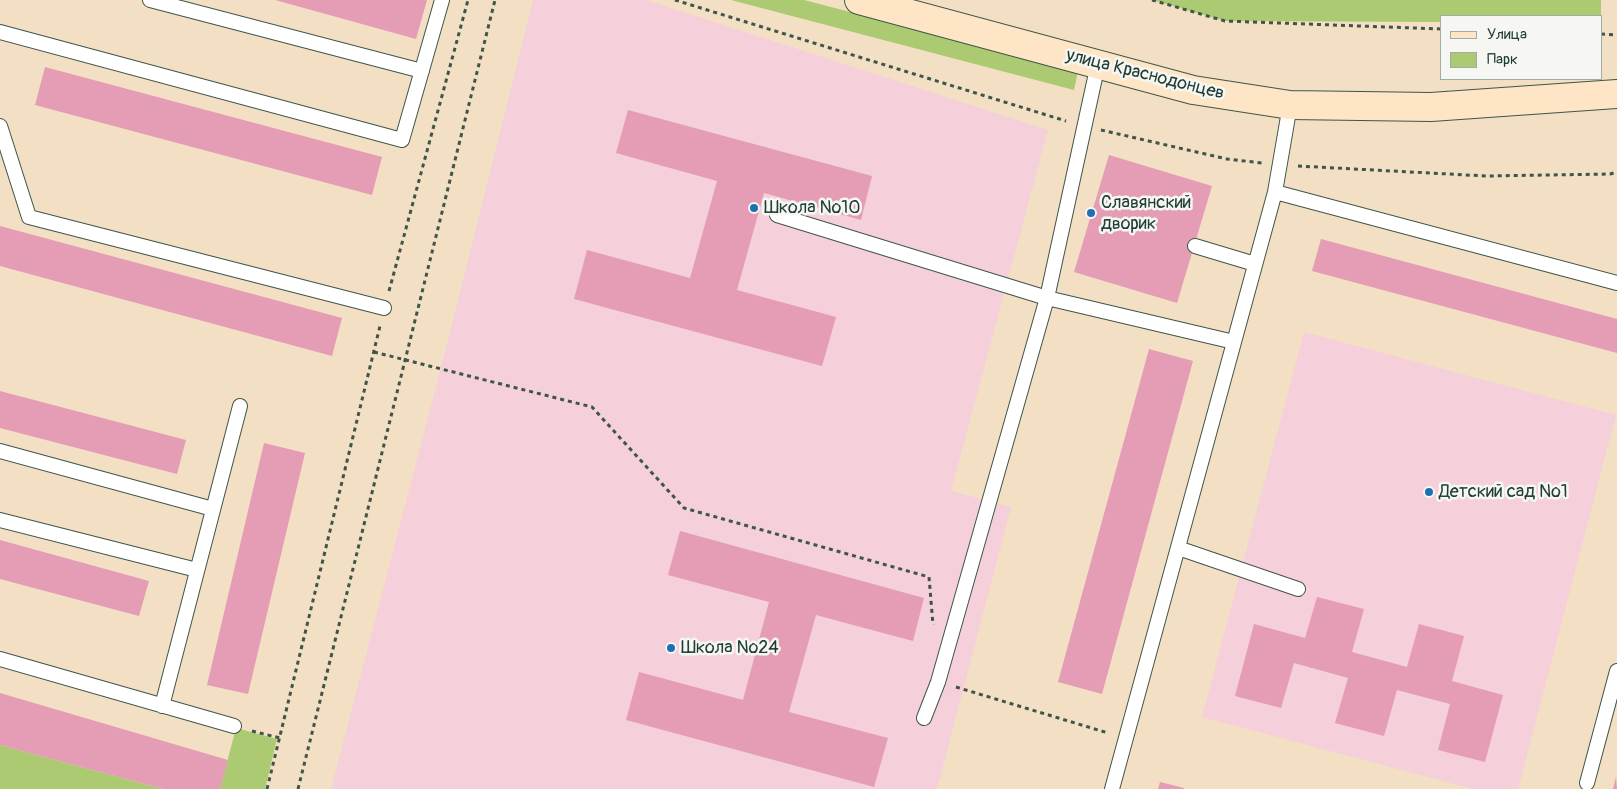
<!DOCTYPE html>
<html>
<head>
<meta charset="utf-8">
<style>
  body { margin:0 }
  #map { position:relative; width:1617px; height:789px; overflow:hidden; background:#f3dfc3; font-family:Pangolin,sans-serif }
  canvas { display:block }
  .legend { position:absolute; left:1440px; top:15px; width:162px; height:65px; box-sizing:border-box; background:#f6f6f2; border:1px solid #a0aca6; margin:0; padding:6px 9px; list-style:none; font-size:15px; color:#1f3d34 }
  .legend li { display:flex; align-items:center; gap:10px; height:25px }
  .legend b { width:25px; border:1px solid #a0aca6 }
</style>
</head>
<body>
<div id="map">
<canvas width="1617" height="789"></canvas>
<ul class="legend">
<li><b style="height:6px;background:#fde5c5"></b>Улица</li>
<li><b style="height:14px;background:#acca71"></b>Парк</li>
</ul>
</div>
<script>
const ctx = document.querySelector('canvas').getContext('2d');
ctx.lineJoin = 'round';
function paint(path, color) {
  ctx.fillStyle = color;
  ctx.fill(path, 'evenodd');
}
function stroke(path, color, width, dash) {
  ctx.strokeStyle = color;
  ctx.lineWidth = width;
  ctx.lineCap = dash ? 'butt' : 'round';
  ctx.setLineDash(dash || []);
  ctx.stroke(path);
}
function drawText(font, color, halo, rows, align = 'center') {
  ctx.font = font + ' Pangolin,sans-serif';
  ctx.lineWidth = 5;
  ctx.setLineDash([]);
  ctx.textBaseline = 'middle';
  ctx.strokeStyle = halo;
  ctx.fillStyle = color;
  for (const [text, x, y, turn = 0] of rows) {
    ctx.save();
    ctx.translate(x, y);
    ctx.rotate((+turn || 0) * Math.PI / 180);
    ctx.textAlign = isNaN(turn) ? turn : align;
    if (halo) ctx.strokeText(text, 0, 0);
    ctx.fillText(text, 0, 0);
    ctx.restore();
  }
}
const built = new Path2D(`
  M533,0H646L1048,130L951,491L1011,507L937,789H331L443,360Z
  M1304,332L1616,415L1518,789H1473L1202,717Z`);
const green = new Path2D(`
  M731,0H804L1078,71L1074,90Z
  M1152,0H1601V16H1441V22L1225,21Z
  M236,728L277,739L265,789H220Z
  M0,745L163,789H0Z`);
const building = new Path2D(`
  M275,0H427L416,39Z
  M45,67L382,157L372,195L35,105Z
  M628,110L872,176L861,220L764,193L737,290L836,317L822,366L574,299L587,250L690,278L717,181L616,153Z
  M1109,155L1212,186L1177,303L1074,272Z
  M0,226L342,318L332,356L0,266Z
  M1321,239L1617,319V353L1312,271Z
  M1149,349L1193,361L1102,694L1058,682Z
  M0,391L186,440L177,474L0,428Z
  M264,443L305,453L248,694L207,685Z
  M680,531L924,598L913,641L816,615L789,712L888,738L874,787L626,720L639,672L743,700L769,602L668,575Z
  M0,540L149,581L139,616L0,579Z
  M1317,597L1364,609L1352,652L1407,667L1419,624L1464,636L1452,681L1503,695L1485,762L1438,750L1450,704L1397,690L1384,736L1335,723L1348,678L1294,663L1281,708L1235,696L1254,624L1305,638Z
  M0,693L228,760L220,789H163L0,745Z
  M1616,777L1617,789H1613Z
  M1160,782L1184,788V789H1158Z`);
const path = new Path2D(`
  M675,0L1066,121
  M1152,0L1225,21L1441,29
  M1601,34L1617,35
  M1101,130L1227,159L1262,163
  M1298,166L1486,176L1610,174L1617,172
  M389,291L468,0
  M374,352L592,407L684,508L929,577L933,625
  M956,687L1108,733
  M252,731L280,738
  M267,789L380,326
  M298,789L495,0`);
const service = new Path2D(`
  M150,0L422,71
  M0,32L402,140L442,0
  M1098,64L1047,298L1234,342
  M0,126L29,217L384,308
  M1275,192L1617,283
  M777,215L1047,298L938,682L924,718
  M1195,246L1255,264
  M0,451L213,509
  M0,520L197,570
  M1178,548L1298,589
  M0,659L234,726
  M162,706L240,406
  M1587,783L1617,671
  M1112,789L1275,192L1290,105`);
const secondary = new Path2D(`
  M859,0L1193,90L1290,105L1431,107L1617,94`);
const markers = [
  [754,208,5,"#1f6fb2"],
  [1091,213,5,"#1f6fb2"],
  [1429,492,5,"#1f6fb2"],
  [671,648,5,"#1f6fb2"]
];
const streetNames = [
  ["улица Краснодонцев",1145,75,14]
];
const poiNames = [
  ["Славянский",1101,203],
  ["дворик",1101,224],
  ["Школа №10",764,208],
  ["Детский сад №1",1439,492],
  ["Школа №24",681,648]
];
paint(built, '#f5cfd9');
paint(green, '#acca71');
paint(building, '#e49db4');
stroke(service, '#3f5549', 16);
stroke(secondary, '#3f5549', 30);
stroke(path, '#3f5549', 3, [4, 4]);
stroke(service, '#fff', 14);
stroke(secondary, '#fde5c5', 28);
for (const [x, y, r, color] of markers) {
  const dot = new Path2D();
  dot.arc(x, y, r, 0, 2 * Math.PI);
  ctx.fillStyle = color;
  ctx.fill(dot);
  stroke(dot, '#f6f6f2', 2);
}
drawText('18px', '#1f3d34', '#f6f6f2', streetNames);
drawText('18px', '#1f3d34', '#f6f6f2', poiNames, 'left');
</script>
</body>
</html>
